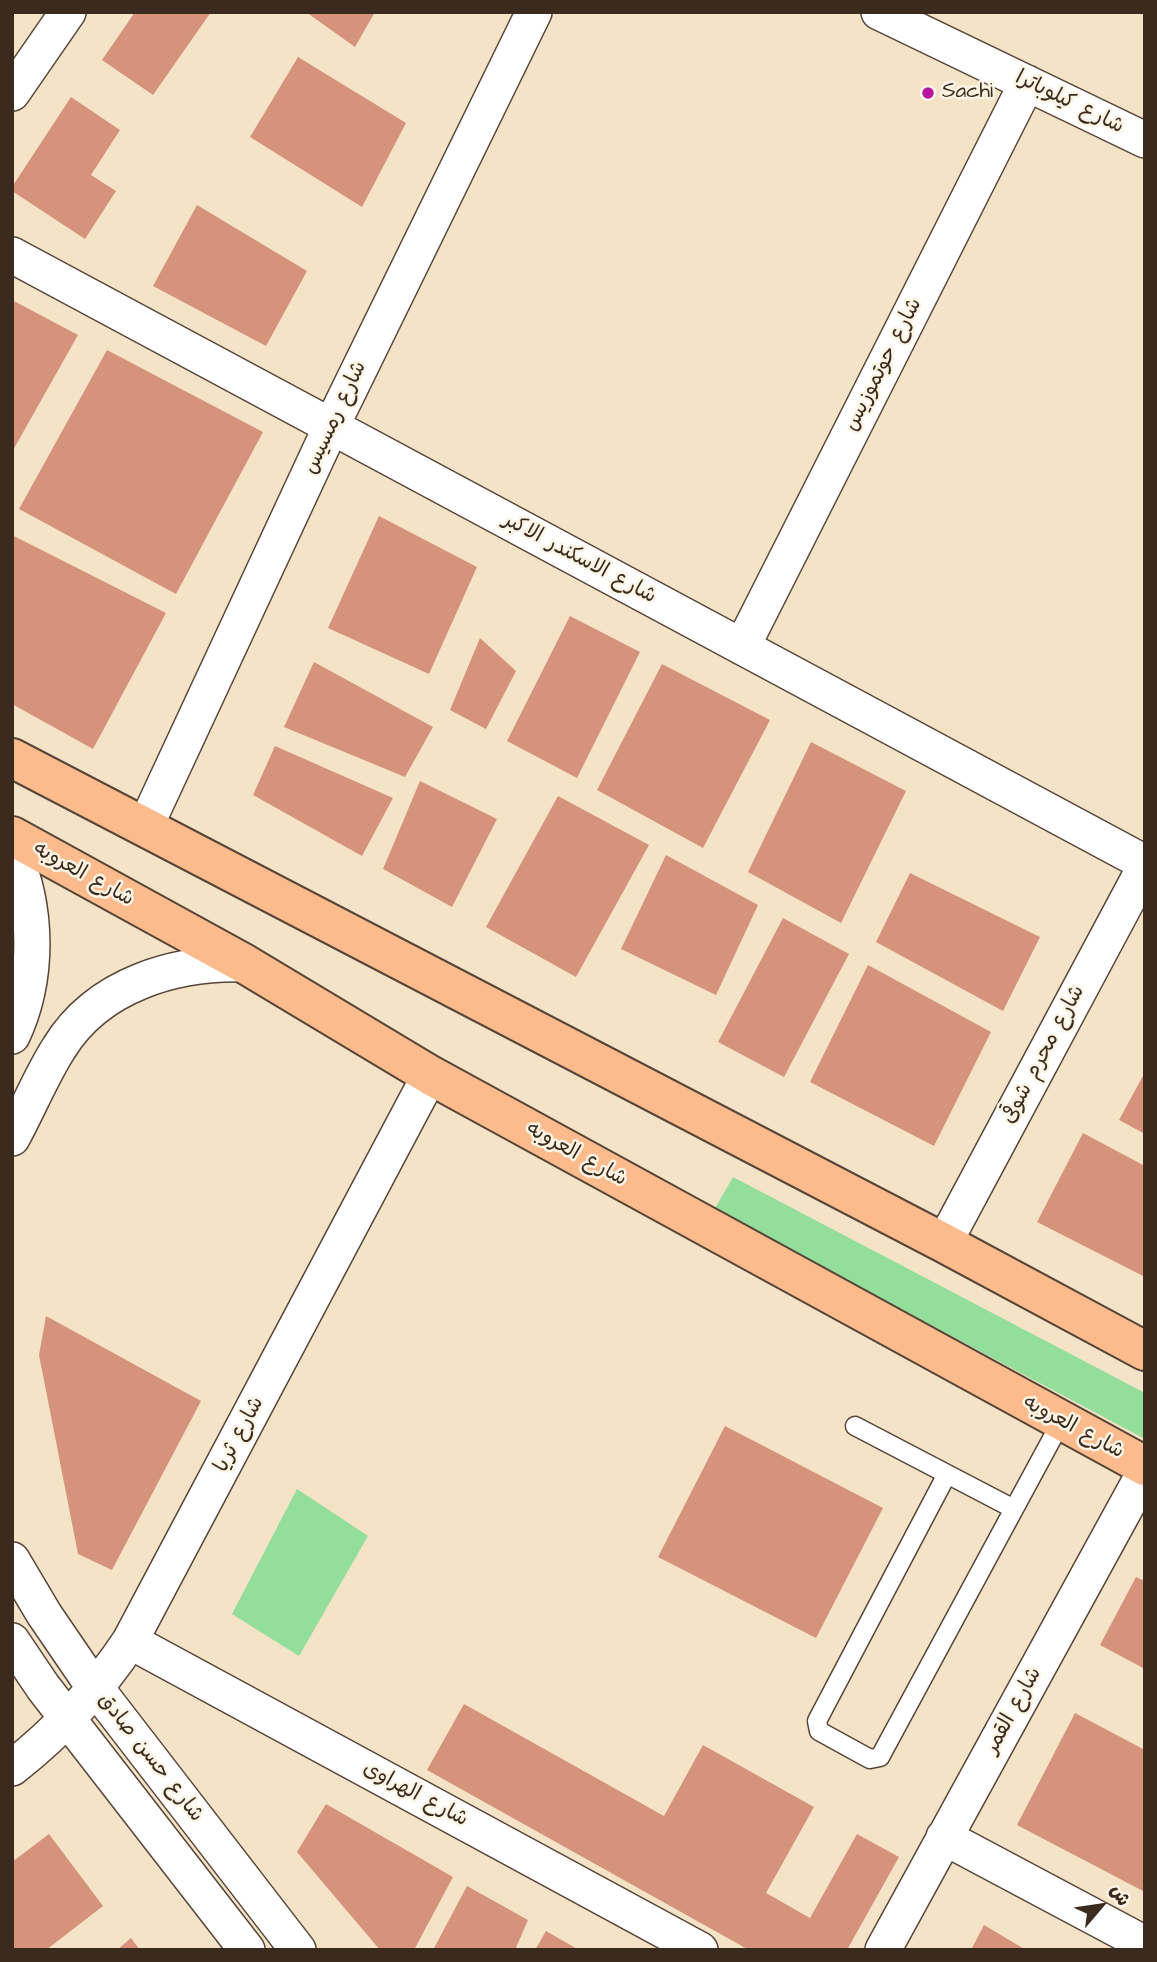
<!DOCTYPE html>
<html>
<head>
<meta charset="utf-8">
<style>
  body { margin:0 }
  #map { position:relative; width:1157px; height:1962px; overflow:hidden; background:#f5e3c8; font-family:"Architects Daughter","Playpen Sans Arabic",sans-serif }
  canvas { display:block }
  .frame { position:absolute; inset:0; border:14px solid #3b2a1e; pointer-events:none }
  .north { position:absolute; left:1066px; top:1871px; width:70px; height:70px; -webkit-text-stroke:5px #fcf5e5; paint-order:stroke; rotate:61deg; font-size:19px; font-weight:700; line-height:28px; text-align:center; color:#3b2a1e }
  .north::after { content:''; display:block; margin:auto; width:24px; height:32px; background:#3b2a1e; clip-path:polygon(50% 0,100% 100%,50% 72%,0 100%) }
</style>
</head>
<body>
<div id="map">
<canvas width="1157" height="1962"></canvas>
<div class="frame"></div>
<div class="north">ش</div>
</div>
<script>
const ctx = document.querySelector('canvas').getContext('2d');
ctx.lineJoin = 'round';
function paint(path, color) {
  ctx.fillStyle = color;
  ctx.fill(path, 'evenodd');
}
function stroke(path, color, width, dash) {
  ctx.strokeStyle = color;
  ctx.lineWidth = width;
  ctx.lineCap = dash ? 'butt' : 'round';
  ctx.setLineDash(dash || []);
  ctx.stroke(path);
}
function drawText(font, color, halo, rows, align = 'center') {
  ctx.font = font + ' "Architects Daughter","Playpen Sans Arabic",sans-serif';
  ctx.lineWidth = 5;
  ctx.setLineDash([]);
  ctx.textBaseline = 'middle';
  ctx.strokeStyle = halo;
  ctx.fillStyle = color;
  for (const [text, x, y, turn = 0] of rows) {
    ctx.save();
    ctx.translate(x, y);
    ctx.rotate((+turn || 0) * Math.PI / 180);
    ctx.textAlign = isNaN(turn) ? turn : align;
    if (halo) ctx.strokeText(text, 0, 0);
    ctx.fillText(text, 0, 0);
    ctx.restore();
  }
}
const green = new Path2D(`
  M733,1177L1145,1393V1439L714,1210Z
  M297,1489L368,1536L299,1656L232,1614Z`);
const building = new Path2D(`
  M135,12H211L153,95L102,60Z
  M306,12H375L355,47Z
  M298,57L406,123L362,207L250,137Z
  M71,97L120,130L91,175L116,191L85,239L12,191V187Z
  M197,205L307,271L266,346L153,286Z
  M12,300L78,335L12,452Z
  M107,350L263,432L176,594L19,509Z
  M379,516L477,567L429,674L328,628Z
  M12,535L166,613L93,749L12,704Z
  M570,616L640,652L577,778L507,741Z
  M480,638L516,671L486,729L450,710Z
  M314,662L433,727L405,777L284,727Z
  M662,664L770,720L703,848L597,790Z
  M811,742L906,791L841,923L748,872Z
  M275,746L393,798L362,856L253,795Z
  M420,781L497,819L452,907L383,869Z
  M558,796L649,845L576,977L486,927Z
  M666,855L758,905L716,995L621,949Z
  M910,873L1040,937L1003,1011L876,942Z
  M783,918L849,954L784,1077L718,1042Z
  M868,965L991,1032L934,1146L810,1082Z
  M1145,1072V1134L1119,1120Z
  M1083,1133L1145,1166V1277L1037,1222Z
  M46,1316L201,1401L112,1570L78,1554L39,1355Z
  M725,1426L883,1508L816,1638L658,1557Z
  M1136,1577L1145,1581V1669L1100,1645Z
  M464,1704L664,1816L703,1745L814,1807L766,1893L810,1918L857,1834L899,1857L847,1950H749L427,1770Z
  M1075,1713L1145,1750L1143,1891L1017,1825Z
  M326,1804L453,1877L414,1950H380L297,1852Z
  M49,1834L103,1906L46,1950H12V1862Z
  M467,1886L528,1920L515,1950H433Z
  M984,1925L1026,1950H971Z
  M546,1931L579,1950H535Z
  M131,1938L140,1950H117Z`);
const service = new Path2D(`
  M855,1426L1014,1509
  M946,1476L817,1721L819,1731L870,1759L880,1757L1061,1422`);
const minor = new Path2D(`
  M879,12L1145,140
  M12,93L68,12
  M12,255L1145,863
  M742,647L1027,83
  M145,827L331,427L534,12
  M12,850C38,907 39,979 12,1036
  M12,1138C28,1109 41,1076 59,1048C98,984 176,962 245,964
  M944,1243L1145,867
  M12,1560L44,1614L85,1674L298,1950
  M12,1641L43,1687L247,1950
  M130,1641L700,1950
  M12,1768C59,1731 97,1691 130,1641L430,1075
  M944,1837L1145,1944
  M883,1950L1145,1472`);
const trunk = new Path2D(`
  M12,758L944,1243L1145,1351
  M12,836L245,964L430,1075L1145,1466`);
const markers = [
  [928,93,7,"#b5179e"]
];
const poiNames = [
  ["Sachi",942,93]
];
const streetNames = [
  ["شارع كيلوباترا",1069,103,26],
  ["شارع حوتموزيس",884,365,-63],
  ["شارع رمسيس",336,418,-65],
  ["شارع الاسكندر الاكبر",579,559,28],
  ["شارع العروبه",83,875,29],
  ["شارع محرم شوقى",1044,1055,-62],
  ["شارع العروبه",576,1155,29],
  ["شارع العروبه",1073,1428,28],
  ["شارع ثريا",240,1435,-62],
  ["شارع القمر",1014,1711,-61],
  ["شارع حسن صادق",150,1758,52],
  ["شارع الهراوى",415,1795,28]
];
paint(green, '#92de9a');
paint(building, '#d6937b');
stroke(service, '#574638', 21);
stroke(minor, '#574638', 38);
stroke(trunk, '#574638', 42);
stroke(service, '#fff', 18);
stroke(minor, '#fff', 35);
stroke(trunk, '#fbbb8d', 38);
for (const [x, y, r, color] of markers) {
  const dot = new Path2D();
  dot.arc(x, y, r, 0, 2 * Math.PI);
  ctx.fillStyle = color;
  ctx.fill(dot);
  stroke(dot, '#fcf5e5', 2.5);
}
drawText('21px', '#3b2a1e', '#fcf5e5', poiNames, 'left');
drawText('21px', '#3b2a1e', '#fcf5e5', streetNames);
</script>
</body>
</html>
